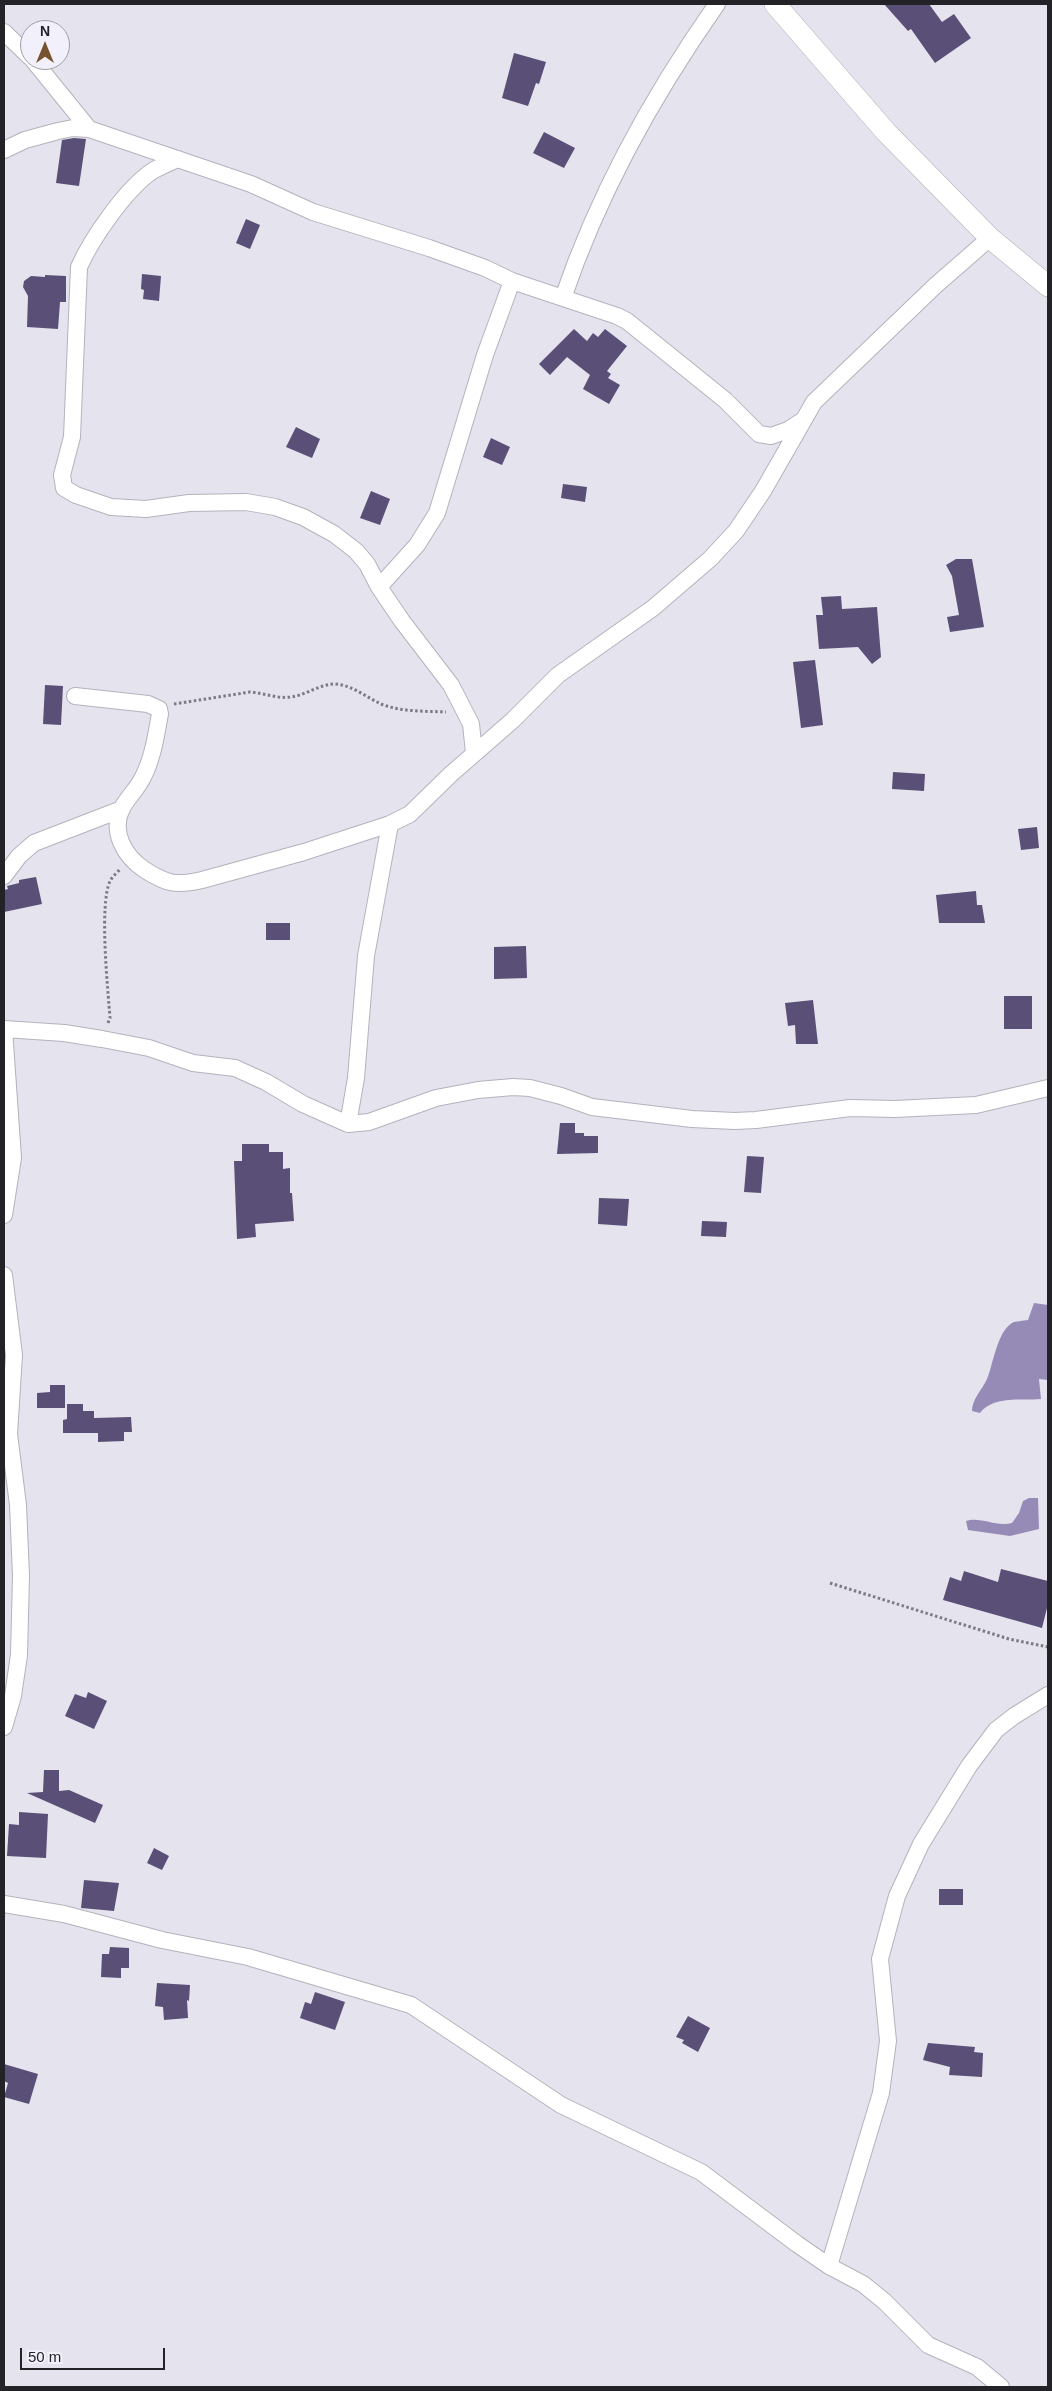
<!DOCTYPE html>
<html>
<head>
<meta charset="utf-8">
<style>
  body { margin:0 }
  #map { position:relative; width:1052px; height:2391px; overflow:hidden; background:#e5e3ee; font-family:Helvetica,sans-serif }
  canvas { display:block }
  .frame { position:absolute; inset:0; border:5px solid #232327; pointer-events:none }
  .north { position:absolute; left:20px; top:20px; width:50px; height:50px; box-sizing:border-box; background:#f2f0fb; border:1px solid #9f9ea6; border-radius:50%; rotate:0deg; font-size:14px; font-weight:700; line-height:20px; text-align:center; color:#232327 }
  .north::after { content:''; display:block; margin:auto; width:18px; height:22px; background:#77532d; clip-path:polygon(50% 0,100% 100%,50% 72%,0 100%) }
  .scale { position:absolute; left:20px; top:2348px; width:145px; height:22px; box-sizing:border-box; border:2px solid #232327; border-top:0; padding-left:6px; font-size:15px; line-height:18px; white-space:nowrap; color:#232327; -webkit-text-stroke:4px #f2f0fb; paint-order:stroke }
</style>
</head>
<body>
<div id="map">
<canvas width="1052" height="2391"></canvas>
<div class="frame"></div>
<div class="north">N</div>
<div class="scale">50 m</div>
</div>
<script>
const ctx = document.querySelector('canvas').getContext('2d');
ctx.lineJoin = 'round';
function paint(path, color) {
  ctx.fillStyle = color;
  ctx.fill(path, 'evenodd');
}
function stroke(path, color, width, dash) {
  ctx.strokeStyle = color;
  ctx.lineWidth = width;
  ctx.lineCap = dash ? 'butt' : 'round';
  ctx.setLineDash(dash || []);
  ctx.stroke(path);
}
const water = new Path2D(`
  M1034,1303L1048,1305V1380L1039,1379L1041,1399C1021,1401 994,1395 980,1413L972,1411C972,1399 982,1390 987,1379C993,1365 997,1332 1012,1323C1016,1321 1023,1321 1028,1320Z
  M1029,1498H1038L1039,1529L1010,1536L968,1530L966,1521C980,1516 995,1527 1012,1523L1019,1513L1023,1501Z`);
const building = new Path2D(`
  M884,4H929L942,22L954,14L971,38L935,63L911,29L908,31Z
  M514,53L546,62L539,84L536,83L528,106L502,98Z
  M544,132L575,148L564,168L533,153Z
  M74,138L86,139L79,186L56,183L62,140Z
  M246,219L260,225L250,249L236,243Z
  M142,274L161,276L159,301L143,299L144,290L141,289Z
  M45,275L66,276V302H60L58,329L27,327L28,296L23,287L24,281L31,276L45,277Z
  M574,329L587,341L593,333L598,337L605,329L627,346L607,371L611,374L608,378L620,385L609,404L583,389L590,375L567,357L550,375L539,364Z
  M296,427L320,439L312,458L286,447Z
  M491,438L510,447L502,465L483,457Z
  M563,484L587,487L585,502L561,498Z
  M371,491L390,499L380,525L360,518Z
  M956,559H972L984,627L950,632L947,617L959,615L952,576L946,565Z
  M841,596L842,609L877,607L881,657L872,664L858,647L819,649L816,615H823L821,597Z
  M815,660L823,725L801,728L793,662Z
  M45,685L63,686L61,725L43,724Z
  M893,772L925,774L924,791L892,789Z
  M1037,827L1039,848L1021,850L1018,829Z
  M36,877L42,904L4,912V890L8,889L7,886L19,883V880Z
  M976,891L977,905H982L985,923H939L936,895Z
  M266,923H290V940H266Z
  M526,946L527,978L494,979V947Z
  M1004,996H1032V1029H1004Z
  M813,1000L818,1044H796L795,1025L788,1026L785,1003Z
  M560,1123H575V1133H584V1136H598V1153L557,1154Z
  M242,1144H269V1152H283V1169L290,1168V1193H292L294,1221L255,1224L256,1237L237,1239L234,1161H242Z
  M747,1156L764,1157L761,1193L744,1192Z
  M599,1198L629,1199L627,1226L598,1224Z
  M702,1221L727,1222L726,1237L701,1236Z
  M50,1385H65V1408H37V1393L50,1392Z
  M67,1404H83V1411H94V1418L131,1417L132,1432H124V1441L98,1442V1433H63V1420L67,1419Z
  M1001,1569L1048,1581V1604L1042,1628L943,1600L950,1577L961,1581L964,1571L998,1582Z
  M88,1692L107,1701L94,1729L65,1716L75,1694L86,1698Z
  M44,1770H59V1791L69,1790L103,1805L95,1823L27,1793L43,1792Z
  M19,1812L48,1814L46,1858L7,1856L9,1824L19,1825Z
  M154,1848L169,1856L162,1870L147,1863Z
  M84,1880L119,1883L114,1911L81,1908Z
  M939,1889H963V1905H939Z
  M110,1947L129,1948V1968H121V1978L101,1977L102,1954H109Z
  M157,1983L190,1985L189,2001L187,2000L188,2018L164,2020L163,2007L155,2006Z
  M315,1992L345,2002L335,2030L300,2018L305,2002L311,2004Z
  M688,2016L710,2028L698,2052L682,2043L684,2040L676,2037Z
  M928,2043L975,2047L974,2052L983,2053L982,2077L949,2075L950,2067L923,2060Z
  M4,2064L38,2074L29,2104L4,2097L8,2083L4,2081Z`);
const path = new Path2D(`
  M174,704L250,692C264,693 277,699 291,697C306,695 320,684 335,684C352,685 366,697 381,704C401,712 424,711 446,712
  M108,1023L110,1018C108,990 99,905 110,881C112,877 117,873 120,869
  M830,1583L1009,1639L1048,1647`);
const minor = new Path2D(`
  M4,32L30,57
  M33,60L89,129
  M4,150L25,140L58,131L73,128L89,129L251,184L313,212L429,248L485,268L512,281L617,316L627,321L725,400L759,434L771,436L788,430L802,421
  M178,159C170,162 162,166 154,170C127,187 92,238 79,267L72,437L62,475L64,488L76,495L111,507L146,509L189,503L246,502L275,507L303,517L334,534L356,551L367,564L379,587L402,621L451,685L471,724L474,753
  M563,298C599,192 653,95 717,4
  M379,587L417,545L437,513L485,355L512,281
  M75,696L148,704L159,709L160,714C156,735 153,758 143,777C138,788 128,797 122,808C110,832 125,857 145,870C167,884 176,886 202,880L304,852L390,824L410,814L451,774L513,720L558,675L653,608L710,559L736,531L763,491L814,402L936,285L990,238
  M4,876L19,856L34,843L122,809
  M4,1029L64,1033L102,1039L149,1048L193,1063L235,1068L266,1082L303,1104L348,1124L369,1122L436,1098L478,1090L513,1087L530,1088L561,1096L592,1107L692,1119L735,1121L756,1120L850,1108L895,1109L976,1105L1048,1088
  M348,1124L356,1078L366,956L390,824
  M4,1215L13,1158L4,1029
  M4,1275L14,1355L9,1434L18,1505L21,1576L19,1655L13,1696L4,1727
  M4,1904L64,1914L162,1940L248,1957L411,2005L561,2105L701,2172L797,2244L829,2266L863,2284L884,2301L928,2345L977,2367L1001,2387
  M829,2266L881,2093L888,2041L880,1959L897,1896L921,1844L969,1766L996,1730L1014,1716L1048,1695`);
const tertiary = new Path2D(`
  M775,4L886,132L990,238L1048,286`);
paint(water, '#968bb6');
paint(building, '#5a4f76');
stroke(minor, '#b4b2bc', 18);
stroke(tertiary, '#b4b2bc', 22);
stroke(path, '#7c7b82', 3, [2.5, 2.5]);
stroke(minor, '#fff', 16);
stroke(tertiary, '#fff', 21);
</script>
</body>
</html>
